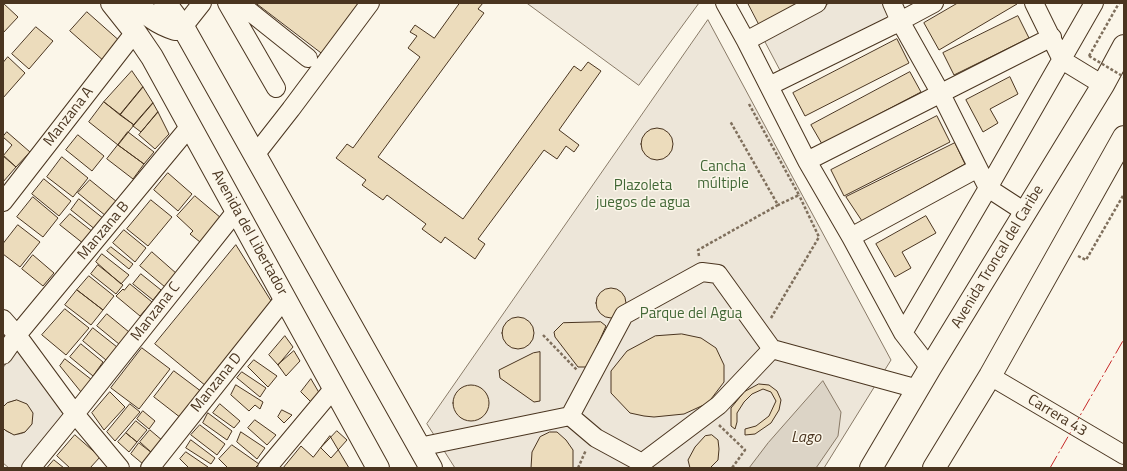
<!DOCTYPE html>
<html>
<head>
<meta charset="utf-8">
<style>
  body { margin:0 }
  #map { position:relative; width:1127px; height:471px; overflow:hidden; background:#fbf6e9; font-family:"Titillium Web",sans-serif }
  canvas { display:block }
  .frame { position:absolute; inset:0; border:4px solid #4a3520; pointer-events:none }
</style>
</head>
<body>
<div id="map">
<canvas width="1127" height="471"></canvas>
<div class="frame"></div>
</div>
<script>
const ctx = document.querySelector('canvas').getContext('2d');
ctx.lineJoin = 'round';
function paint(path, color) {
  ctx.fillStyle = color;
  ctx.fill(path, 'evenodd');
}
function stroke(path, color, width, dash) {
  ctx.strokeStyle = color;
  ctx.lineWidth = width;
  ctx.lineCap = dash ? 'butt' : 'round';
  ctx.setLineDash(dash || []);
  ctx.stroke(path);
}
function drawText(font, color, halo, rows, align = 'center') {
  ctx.font = font + ' "Titillium Web",sans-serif';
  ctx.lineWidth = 3;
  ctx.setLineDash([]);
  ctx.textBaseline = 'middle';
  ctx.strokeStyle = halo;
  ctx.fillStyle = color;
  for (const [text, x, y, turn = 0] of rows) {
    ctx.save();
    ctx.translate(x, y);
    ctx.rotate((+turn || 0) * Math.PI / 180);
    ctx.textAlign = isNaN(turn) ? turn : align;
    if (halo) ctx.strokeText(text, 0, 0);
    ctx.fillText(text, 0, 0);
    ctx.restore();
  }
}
const green = new Path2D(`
  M527,3H699L639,85Z
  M830,3H884L891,16L783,76L764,40Z
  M708,20L891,360L824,468H455L427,424Z
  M18,349L66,418L23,468H9L3,463V428C8,434 18,436 25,432C27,430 30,426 32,424L17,400L7,403L3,407V368Z`);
const water = new Path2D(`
  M823,381L841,412L838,436L816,468H749L768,443Z`);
const building = new Path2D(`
  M3,3L18,17L3,33Z
  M256,3H367L327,57Z
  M460,3H483L478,9L484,13L378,157L463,219L574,66L581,71L588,62L601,71L559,130L579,145L574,152L566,146L557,159L544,150L478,239L485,244L475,259L445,237L441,243L422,229L426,224L387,195L383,200L362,185L366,180L336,158L347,144L353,148L420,57L408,48L417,36L410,32L415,25L434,38Z
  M748,3H802L760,26Z
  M958,3H1017V4L939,50L924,23Z
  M87,12L122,43L105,62L70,31Z
  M1018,16L1029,38L954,75L943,53Z
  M36,27L53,41L29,69L12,54Z
  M897,39L909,63L805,116L793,93Z
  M8,57L25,73L3,98V63Z
  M132,71L143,87L120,115L104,102Z
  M910,72L921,92L822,144L811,125Z
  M1010,77L1018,94L990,109L998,123L983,132L966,100Z
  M143,87L153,103L134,125L120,115Z
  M104,102L134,125L118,145L89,122Z
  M153,103L158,112L141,132L133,126Z
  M158,112L169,134L155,149L139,135Z
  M937,116L950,142L844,196L831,170Z
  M641 144a16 16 0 1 1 32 0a16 16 0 1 1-32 0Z
  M7,132L30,152L16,167L3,156L12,145L3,137Z
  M128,132L154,152L144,164L118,145Z
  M78,135L104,156L92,171L66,150Z
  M955,143L965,164L862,221L846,197Z
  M118,145L144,164L133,179L107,159Z
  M3,155L16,167L3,182Z
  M62,157L88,178L73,197L47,177Z
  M168,173L192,194L178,211L154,190Z
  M44,179L71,201L59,216L32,194Z
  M90,180L117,202L106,216L78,193Z
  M195,196L221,218L200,242L190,234L193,231L177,216Z
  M33,197L58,218L43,237L17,217Z
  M79,199L104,219L96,230L71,210Z
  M151,200L172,217L148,246L127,229Z
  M70,214L93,232L84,244L60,225Z
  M926,216L936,233L902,252L911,268L895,277L876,244Z
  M18,225L40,242L20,267L3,254V244Z
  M124,230L146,248L135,262L113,243Z
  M236,245L273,304L206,386L155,344Z
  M111,247L133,264L129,269L107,251Z
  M152,252L177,274L165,287L140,266Z
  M102,254L129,275L121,284L96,262Z
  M33,255L54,273L43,286L22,269Z
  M98,265L123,285L116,294L91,274Z
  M141,274L161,290L153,300L133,284Z
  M89,276L114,296L103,310L77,290Z
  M130,284L152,302L140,316L116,296L123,289L124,290Z
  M596 303a15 15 0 1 1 30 0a15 15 0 1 1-30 0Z
  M77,290L103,310L91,325L65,305Z
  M65,309L89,328L66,355L42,335Z
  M107,314L129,332L119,344L97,326Z
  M502 333a16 16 0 1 1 32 0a16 16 0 1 1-32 0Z
  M601,322L606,326L589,364L586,367H578L555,337L554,332L563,323Z
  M93,328L117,347L106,360L83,341Z
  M682,334L701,338L716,348L724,365V382L708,403L684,414L654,417L644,416L630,413L611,393V371L627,351L655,336Z
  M285,336L293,347L278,365L269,355Z
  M81,344L103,362L93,376L70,357Z
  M142,348L170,369L139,409L111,388Z
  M294,351L300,361L286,376L278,365Z
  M540,352V401L534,402L500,378L499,370L533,353Z
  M65,359L92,380L81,392L60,366Z
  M254,360L277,376L268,387L248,367Z
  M174,371L202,392L181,418L154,397Z
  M242,372L266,388L260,397L237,378Z
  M311,379L321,396L314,405L301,392Z
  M759,384L769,385L777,391L781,400L779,410L771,423L755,434L745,435V429L756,426L769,416L776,401L771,392L763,389L752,394L744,402L737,413V422L735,429L731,426V408L744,392Z
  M453 403a18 18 0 1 1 36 0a18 18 0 1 1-36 0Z
  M236,385L263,402L260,409L255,405L249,411L231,395Z
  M110,392L125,407L104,430L92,413Z
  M17,400L27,404L33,413L32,424L25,432L14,435L5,430L3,428V407L7,403Z
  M130,404L140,412L115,441L107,432Z
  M220,404L240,421L234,428L213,413Z
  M282,410L292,415L284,423L278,417Z
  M143,411L155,421L149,429L137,419Z
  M208,413L232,431L227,440L203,423Z
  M255,420L276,435L267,445L248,428Z
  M136,421L147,430L137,442L126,433Z
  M200,425L225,444L217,455L191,435Z
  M150,430L163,441L152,453L140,442Z
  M337,431L347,440L331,458L321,448Z
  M241,432L265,448L257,459L237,442Z
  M550,432H557L566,440L573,450V468H531L532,452L540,437Z
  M126,433L137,442L129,452L118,442Z
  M75,435L100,457L90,468H70L57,456Z
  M712,435L718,440L719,449L718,460L710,468H690L688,460L695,447L705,436Z
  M330,436L349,468H283L301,446L313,457Z
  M191,440L215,458L211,464L186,448Z
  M139,443L152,453L143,464L131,454Z
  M232,445L259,464L255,468H228L219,459Z
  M186,452L208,467L207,468H189L180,459Z
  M54,460L64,468H47Z`);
const path = new Path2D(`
  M1089,56L1119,3
  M749,104L799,195L778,205
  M699,256L698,250L778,205L730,121
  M1078,256L1086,260L1124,194
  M771,318L819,237L799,195
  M543,335L577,370
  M719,425L745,450L732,468
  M578,468L586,450`);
const minor = new Path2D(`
  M227,3L276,88
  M239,3L308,58
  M725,3L746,41L807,161L851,237L903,333L930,368
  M892,3L900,21L941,94L988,188L1025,212
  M1034,3L1062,60L1103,85
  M183,27L202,3
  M746,41L817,3
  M769,86L891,26L934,3
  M255,155L291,109L370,3
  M807,161L1052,37
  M3,202L135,32
  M851,237L978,168
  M3,319L17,335L75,414L120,468
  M903,333L988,188L1094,3
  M3,355L17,335L190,126
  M990,376L1124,455
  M570,416L624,315L702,272L718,274L772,349
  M419,447L570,416L596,438L642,463L719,405L772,349L918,389
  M31,468L75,414L237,210
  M150,468L285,298
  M267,468L334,388`);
const major = new Path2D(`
  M112,3L135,32L152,57L378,468
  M137,3C149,17 158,23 175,29L183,27
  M165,3L183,27L431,468`);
const highway = new Path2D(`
  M871,468L930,368L1103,85L1124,46
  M934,468L990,376L1124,137`);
const pathBridge = new Path2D(`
  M1089,56L1124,77`);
const power = new Path2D(`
  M1050,468L1124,339`);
const streetNames = [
  ["Manzana A",69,117,-52],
  ["Manzana B",104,231,-50],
  ["Avenida del Libertador",249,233,61],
  ["Avenida Troncal del Caribe",998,257,-59],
  ["Manzana C",156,312,-52],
  ["Manzana D",217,383,-51],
  ["Carrera 43",1057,416,31]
];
const parkNames = [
  ["Cancha",723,167],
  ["múltiple",723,184],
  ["Plazoleta",643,186],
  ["juegos de agua",643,203],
  ["Parque del Agua",691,314]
];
const waterNames = [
  ["Lago",806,438]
];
paint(green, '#ede6d9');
stroke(green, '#887966', 1);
paint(water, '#dcd4c6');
stroke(water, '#887966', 1);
paint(building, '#ecdcbc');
stroke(building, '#4a3520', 1);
stroke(minor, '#4a3520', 20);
stroke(major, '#4a3520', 24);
stroke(highway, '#4a3520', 24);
stroke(path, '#7f6f5c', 2.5, [3, 2]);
stroke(minor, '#fbf6e9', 18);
stroke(major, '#fbf6e9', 22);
stroke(highway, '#fbf6e9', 22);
stroke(pathBridge, '#7f6f5c', 2.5, [3, 2]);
stroke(power, '#c62828', 1, [14, 3, 2, 3]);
drawText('15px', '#4a3520', '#fbf6e9', streetNames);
drawText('15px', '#436837', '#fbf6e9', parkNames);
drawText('italic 16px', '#4a3520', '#fbf6e9', waterNames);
</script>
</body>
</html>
